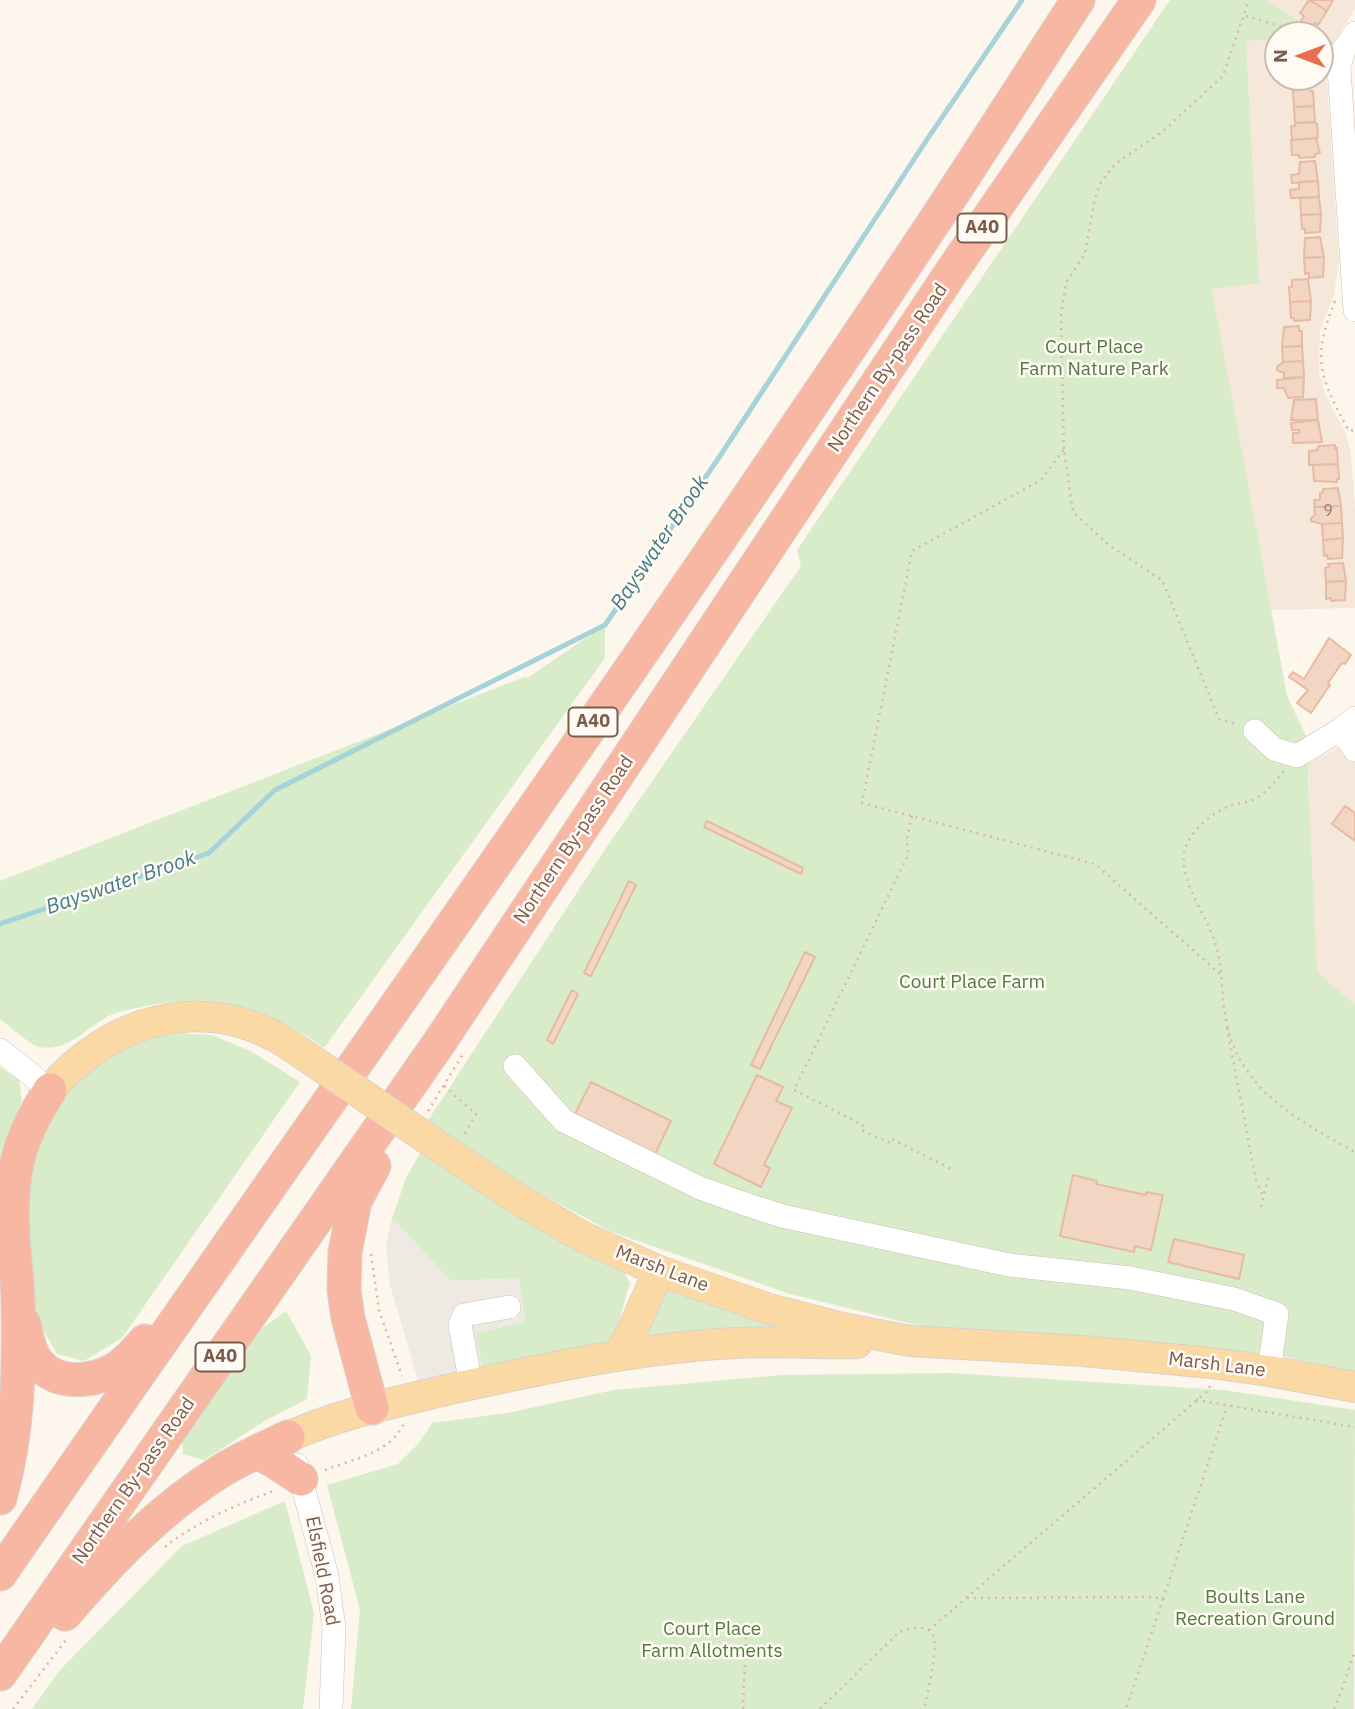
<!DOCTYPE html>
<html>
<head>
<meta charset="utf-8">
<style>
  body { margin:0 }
  #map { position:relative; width:1355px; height:1709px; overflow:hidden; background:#fdf6ec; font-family:"IBM Plex Sans",sans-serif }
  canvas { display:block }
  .north { position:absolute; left:1264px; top:21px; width:70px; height:70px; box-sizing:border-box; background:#fffaf3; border:2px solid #cabbb1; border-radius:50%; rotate:270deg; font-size:19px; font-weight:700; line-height:28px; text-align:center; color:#7a5c4d }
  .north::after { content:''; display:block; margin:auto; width:24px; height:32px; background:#e76f51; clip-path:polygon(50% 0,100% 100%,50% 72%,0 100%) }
</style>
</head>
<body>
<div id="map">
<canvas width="1355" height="1709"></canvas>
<div class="north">N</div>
</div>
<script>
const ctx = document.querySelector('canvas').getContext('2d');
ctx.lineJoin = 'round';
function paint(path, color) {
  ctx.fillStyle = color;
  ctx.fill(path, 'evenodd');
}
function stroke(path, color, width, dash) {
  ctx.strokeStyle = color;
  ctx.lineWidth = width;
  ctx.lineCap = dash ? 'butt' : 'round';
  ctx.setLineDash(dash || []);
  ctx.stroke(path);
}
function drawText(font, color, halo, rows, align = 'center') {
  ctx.font = font + ' "IBM Plex Sans",sans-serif';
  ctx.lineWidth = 5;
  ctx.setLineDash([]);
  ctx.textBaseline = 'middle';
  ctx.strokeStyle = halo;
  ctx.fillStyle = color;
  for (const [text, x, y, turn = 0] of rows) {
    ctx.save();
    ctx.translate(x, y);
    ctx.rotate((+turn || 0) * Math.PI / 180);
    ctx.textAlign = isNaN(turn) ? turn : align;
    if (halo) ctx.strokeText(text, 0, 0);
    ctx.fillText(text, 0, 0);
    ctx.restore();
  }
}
const residential = new Path2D(`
  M1265,0H1355V9L1334,42Z
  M1259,39H1278V77H1320V44L1330,49L1326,63L1339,261L1334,295L1320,331L1319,373L1325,393L1346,434L1351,455L1355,509V608L1270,610L1212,288L1259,282L1246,41Z
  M1355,737V1007L1317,972L1306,932L1309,760L1326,755Z`);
const industrial = new Path2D(`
  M392,1218L451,1281L519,1278L525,1321L484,1371L420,1388L390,1285L386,1245Z`);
const green = new Path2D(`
  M1170,0H1265L1334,42L1330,49L1320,44V35H1278V39L1246,41L1259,283L1212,289L1287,696L1307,738L1309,760L1308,783L1317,972L1355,1005V1372L1276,1355L920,1326L787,1293L612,1232L524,1185L427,1122L608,845L801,566L797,550Z
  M605,625V658L324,1048C268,1007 211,990 142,1007C132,1009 120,1011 111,1015C87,1026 69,1053 39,1047C30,1045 9,1026 0,1019V881L527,676L526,679Z
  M159,1032L212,1035L251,1051L300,1082L122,1338L84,1361L57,1354L28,1303V1161L43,1132L72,1084L108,1055Z
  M0,1067L19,1080L22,1101L0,1159Z
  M420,1153L510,1207L624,1272L630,1283L614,1338L596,1347L484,1371L475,1334L525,1321L519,1278L451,1281L392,1218L406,1178Z
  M664,1286L836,1334L637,1345Z
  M286,1311L311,1356L307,1399L263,1422L204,1460L183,1454L181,1427L261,1329Z
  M950,1373L1224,1390L1355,1410L1354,1709H351L360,1610L327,1485L398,1464L419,1443L432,1423L507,1413L614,1390L782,1375Z
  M285,1501L314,1613L303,1709H32L60,1670L182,1546Z`);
const stream = new Path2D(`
  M0,924L209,853L275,790L605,625L722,453L926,141L1022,0`);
const building = new Path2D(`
  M1309,0L1327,11L1318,25L1315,23L1312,28L1301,21L1304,16L1300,13Z
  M1310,0H1333L1327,11Z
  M1286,77H1312V79H1310V83L1295,85V81L1286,80Z
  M1310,88V91H1313L1314,106L1294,107L1293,91L1295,89Z
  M1314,106L1315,122L1295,123L1294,107Z
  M1315,122L1317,124L1318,138L1292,140L1291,126H1295V123Z
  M1316,138L1320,153L1315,154V157L1299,158V155H1292L1291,140Z
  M1315,161L1318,181L1292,183L1291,175L1299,174L1300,162Z
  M1318,181L1319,197L1291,198L1290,190L1299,189V182Z
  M1319,197L1321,214L1301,215L1300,198Z
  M1321,214L1320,232L1305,233V229H1302L1301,215Z
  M1320,237L1324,257L1304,258L1305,238Z
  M1324,257L1323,277L1309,278V273L1305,274L1304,258Z
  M1308,279L1311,301L1290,302L1289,287H1292V280Z
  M1311,301L1310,320L1294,321V318H1291L1290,302Z
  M1299,326V331H1302V346L1282,347L1284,327Z
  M1302,346L1303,361L1283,362L1282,347Z
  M1303,361L1304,377L1284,378V373L1277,370V367L1283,362Z
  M1304,377L1303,397L1288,398L1284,388H1277V380Z
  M1316,399L1318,420H1291L1294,400Z
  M1318,420L1322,442L1293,443V433H1299V430H1292L1291,423Z
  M1335,445V449L1337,448L1338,464L1309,465V451L1317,450L1319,446Z
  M1338,464L1339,479H1337V482L1314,481L1313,465Z
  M1338,488L1341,506L1315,507L1314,500H1320V493L1323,492V489Z
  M1341,506L1342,523L1322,524L1311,521V518L1315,515L1314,507Z
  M1342,523L1343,538L1323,540L1322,524Z
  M1343,538L1342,558L1328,559L1327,555L1324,556L1323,540Z
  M1343,563L1346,581L1326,582L1325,568L1329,567L1328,564Z
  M1346,581L1345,600L1331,601V598L1326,599V582Z
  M1329,638L1351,655L1345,664L1342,663L1328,683L1330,685L1311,713L1297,703L1308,690L1289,677L1293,672L1304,679Z
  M1345,806L1355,813V841L1332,824Z
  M707,821L803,868L801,874L704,827Z
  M629,881L636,885L591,976L584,973Z
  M805,952L815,957L760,1069L751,1065Z
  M572,990L578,994L553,1044L547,1040Z
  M757,1075L783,1087L776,1101L792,1108L764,1165L770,1168L761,1187L714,1164Z
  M591,1082L671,1121L655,1154L575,1114Z
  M1073,1175L1097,1181L1096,1184L1146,1195V1192L1163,1195L1151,1250L1135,1246L1134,1252L1060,1236Z
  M1174,1239L1244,1255L1239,1279L1168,1262Z`);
const path = new Path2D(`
  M1246,16L1309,35
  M1335,301C1311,360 1320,378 1349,431L1355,430
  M1064,449L1061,316L1066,283L1085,253L1095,198L1101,182L1115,164L1162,132L1223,76L1249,0
  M1284,771C1275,782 1266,793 1253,800C1247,803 1239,803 1232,805C1215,811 1197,825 1188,842C1172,873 1206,913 1215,942C1223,965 1221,991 1225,1015C1237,1089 1296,1119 1355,1152
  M912,816L907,838L908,855L794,1090L863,1125L861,1130L890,1143L892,1139L955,1171
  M1220,974L1095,864L862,803L912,551L1041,480L1064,449L1073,512L1110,546L1162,580L1219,719L1239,725
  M1227,1028L1256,1180L1264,1199
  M444,1086L476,1114L464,1135
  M428,1111L463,1054
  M1261,1207L1268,1178
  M371,1254L379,1310L402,1376
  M1196,1400L1355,1427
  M325,1470C353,1459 391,1453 404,1423
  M165,1547C196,1522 236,1505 273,1491
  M967,1598L1154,1597L1163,1599L1126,1709
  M1163,1599L1227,1406
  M929,1630L1209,1390L1210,1384
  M13,1709L66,1640
  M743,1709L746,1632
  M820,1709L899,1632C909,1629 922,1624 931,1632C941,1641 927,1695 924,1709
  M1334,1709C1343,1690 1347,1671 1355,1652`);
const minor = new Path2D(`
  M1355,33L1344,49L1339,68L1355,310
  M1340,730L1355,750
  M1255,731L1274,749L1297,756L1340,730L1355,718
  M0,1050L50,1090
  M515,1066L564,1121L700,1188L742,1203L782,1216L1009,1265L1130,1278L1234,1299L1277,1314L1269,1371
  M471,1385L460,1325L464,1315L509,1307
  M297,1465L327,1576L334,1628L331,1709`);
const major = new Path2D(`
  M50,1090C110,1019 204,991 288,1044
  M438,1146L516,1198L583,1237L659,1271L769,1309L842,1328L910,1341L1084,1351L1211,1363L1269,1371L1355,1387
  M617,1356L628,1340L659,1271
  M288,1437C338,1414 393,1403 446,1390C541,1369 637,1348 735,1343C775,1341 816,1344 857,1343`);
const highway = new Path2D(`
  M24,1324C27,1337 30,1356 40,1365C59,1385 90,1382 112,1371C124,1365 136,1351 145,1341
  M372,1408L348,1318L344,1290L345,1252L355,1201L374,1166
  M256,1452L274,1461L301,1479
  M0,1498C19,1429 19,1372 18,1302C18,1280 14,1259 13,1238C10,1175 16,1143 50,1090
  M0,1574C305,1132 618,696 916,249C971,167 1024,83 1078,0
  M65,1614C111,1560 160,1509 221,1471C242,1458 266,1448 288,1437
  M0,1674L441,1040L952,271L1139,0`);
const majorBridge = new Path2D(`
  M288,1044L438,1146`);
const numberNames = [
  ["9",1328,511]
];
const shields = [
  [982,228,49],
  [593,722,49],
  [220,1357,49]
];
const shieldNames = [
  ["A40",982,228],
  ["A40",593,722],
  ["A40",220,1357]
];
const parkNames = [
  ["Court Place",1094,348],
  ["Farm Nature Park",1094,370],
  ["Court Place Farm",972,983],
  ["Boults Lane",1255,1598],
  ["Recreation Ground",1255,1620],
  ["Court Place",712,1630],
  ["Farm Allotments",712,1652]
];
const streetNames = [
  ["Northern By-pass Road",888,368,-56],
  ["Northern By-pass Road",574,840,-56],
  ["Marsh Lane",662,1269,21],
  ["Marsh Lane",1217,1365,7],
  ["Northern By-pass Road",134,1481,-55],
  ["Elsfield Road",322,1571,79]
];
const waterNames = [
  ["Bayswater Brook",660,543,-56],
  ["Bayswater Brook",121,883,-19]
];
paint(residential, '#f5e8da');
paint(industrial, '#efe9e4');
paint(green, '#d8ecc9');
stroke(stream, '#a5d3da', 5);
paint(building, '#f3d5c3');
stroke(building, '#e6bba3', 2);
stroke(minor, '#d1beb0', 24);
stroke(major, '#dad1cd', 32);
stroke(highway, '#dad1cd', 35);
stroke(path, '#d9b8a5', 2.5, [2, 5]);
stroke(minor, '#fff', 23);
stroke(major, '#fbd9a5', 30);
stroke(highway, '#f7b7a3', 33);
stroke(majorBridge, '#dad1cd', 32, []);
stroke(majorBridge, '#fbd9a5', 30);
drawText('16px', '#987a6a', null, numberNames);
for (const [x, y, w] of shields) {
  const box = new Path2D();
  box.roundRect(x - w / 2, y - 14.5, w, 29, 5);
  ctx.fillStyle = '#fffaf3';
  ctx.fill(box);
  stroke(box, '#7a5c4d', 2);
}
drawText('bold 18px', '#7a5c4d', null, shieldNames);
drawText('19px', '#537a41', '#fffaf3', parkNames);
drawText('19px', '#7a5c4d', '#fffaf3', streetNames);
drawText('italic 21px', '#437c86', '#fffaf3', waterNames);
</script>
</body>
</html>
